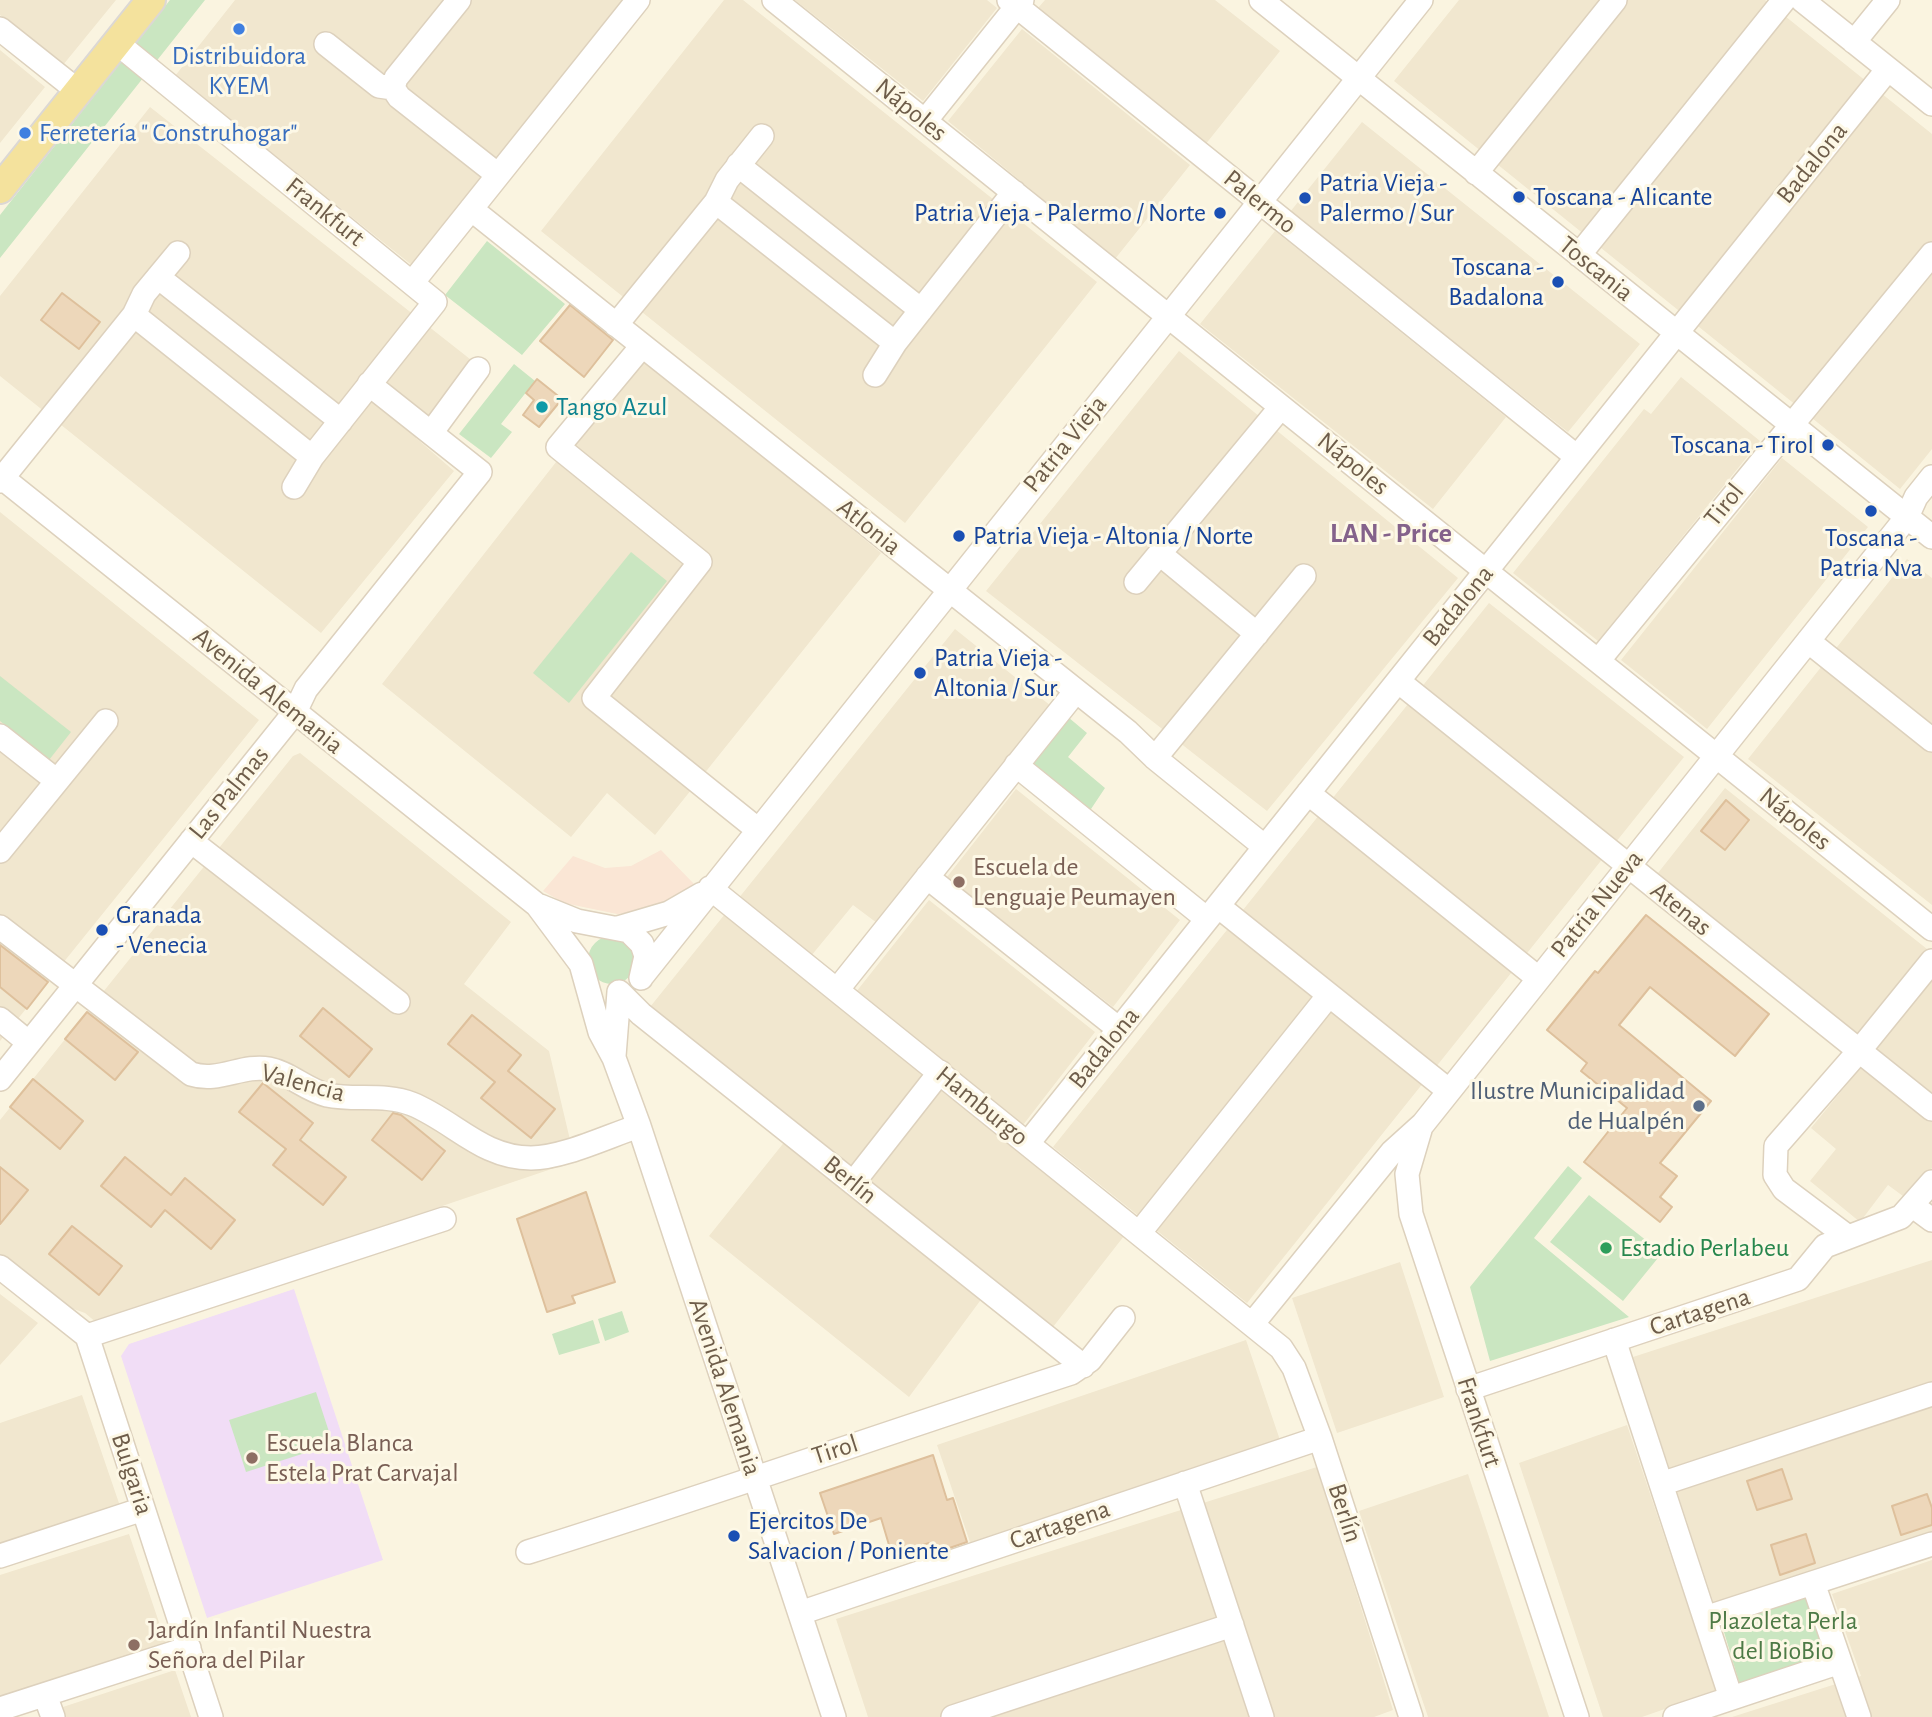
<!DOCTYPE html>
<html>
<head>
<meta charset="utf-8">
<style>
  body { margin:0 }
  canvas { display:block; background:#faf4e0 }
</style>
</head>
<body>
<canvas width="1932" height="1717"></canvas>
<script>
const ctx = document.querySelector('canvas').getContext('2d');
ctx.lineJoin = 'round';
function paint(path, color) {
  ctx.fillStyle = color;
  ctx.fill(path, 'evenodd');
}
function stroke(path, color, width, dash) {
  ctx.strokeStyle = color;
  ctx.lineWidth = width;
  ctx.lineCap = dash ? 'butt' : 'round';
  ctx.setLineDash(dash || []);
  ctx.stroke(path);
}
function drawText(font, color, halo, rows, align = 'center') {
  ctx.font = font + ' "Alegreya Sans",sans-serif';
  ctx.lineWidth = 6;
  ctx.setLineDash([]);
  ctx.textBaseline = 'middle';
  ctx.strokeStyle = halo;
  ctx.fillStyle = color;
  for (const [text, x, y, turn = 0] of rows) {
    ctx.save();
    ctx.translate(x, y);
    ctx.rotate((+turn || 0) * Math.PI / 180);
    ctx.textAlign = isNaN(turn) ? turn : align;
    if (halo) ctx.strokeText(text, 0, 0);
    ctx.fillText(text, 0, 0);
    ctx.restore();
  }
}
const residential = new Path2D(`
  M0,0H116L63,65L0,15Z
  M235,0H628L413,266L175,76Z
  M724,0H743L1097,282L905,523L541,231Z
  M795,0H987L997,8L923,101Z
  M1045,0H1215L1280,51L1205,145L1038,8Z
  M1459,0H1765L1932,134V449L1900,489L1394,81Z
  M1022,29L1190,165L1115,259L948,121Z
  M0,50L45,87L0,143Z
  M150,107L475,363L416,438L454,471L321,633L0,376V296Z
  M1362,122L1640,344L1568,432L1290,212Z
  M1275,231L1506,417L1433,509L1200,324Z
  M1179,351L1458,578L1267,811L986,591Z
  M640,355L881,553L655,835L607,793L571,837L382,684Z
  M1681,377L1760,441L1598,641L1513,573L1644,409L1651,414Z
  M1782,458L1868,527L1707,729L1621,660Z
  M0,512L259,720L0,1041Z
  M1907,559L1932,578V905L1748,759Z
  M1489,603L1684,757L1247,1303L1053,1147Z
  M955,629L1051,706L877,923L853,905L811,956L738,899Z
  M300,753L511,922L464,984L549,1051L575,1161L97,1323L85,1313L65,1306L0,1254V1120L293,756Z
  M1725,788L1932,953V1168L1907,1199L1888,1185L1860,1222L1810,1181L1836,1149L1811,1128L1876,1049L1658,873Z
  M1016,789L1180,920L1113,1007L947,877Z
  M929,900L1095,1032L1023,1125L856,992Z
  M725,914L1124,1236L1053,1327L994,1282L909,1397L709,1236L798,1125L650,1007Z
  M1932,1260V1535L1715,1607L1633,1357Z
  M1400,1262L1444,1397L1337,1433L1292,1298Z
  M0,1294L38,1323L0,1365Z
  M1246,1340L1281,1443L971,1545L937,1445Z
  M82,1395L121,1509L0,1547V1423Z
  M1627,1425L1716,1691L1642,1717H1603L1519,1463Z
  M1317,1467L1393,1710L1374,1717H868L836,1619Z
  M1468,1474L1549,1717H1428L1359,1511Z
  M129,1534L166,1643L0,1697V1575Z
  M1932,1560V1717H1732L1861,1676L1832,1594Z
  M175,1670L191,1717H66L63,1707Z`);
const commercial = new Path2D(`
  M661,850L695,885L674,902L642,911L617,914L564,903L543,891L573,856L605,868L631,866Z`);
const education = new Path2D(`
  M294,1289L383,1560L207,1618L121,1356L129,1344Z`);
const green = new Path2D(`
  M170,0H205L0,258V215Z
  M487,241L565,304L522,355L445,295Z
  M514,364L535,381L501,424L512,432L491,458L459,434Z
  M631,552L667,581L569,703L533,673Z
  M0,676L71,732L49,760L0,721Z
  M1062,712L1087,733L1068,757L1105,788L1089,812L1028,765Z
  M588 960a24 24 0 1 1 48 0a24 24 0 1 1-48 0Z
  M1568,1166L1582,1178L1534,1238L1629,1317L1490,1361L1470,1287Z
  M1589,1195L1662,1253L1623,1301L1550,1242Z
  M622,1311L629,1332L605,1341L598,1319Z
  M593,1320L600,1343L559,1355L552,1334Z
  M316,1392L333,1444L246,1472L229,1420Z
  M1809,1594L1827,1655L1748,1685L1739,1682L1721,1622Z`);
const building = new Path2D(`
  M62,293L100,322L79,349L41,320Z
  M570,305L613,340L584,377L540,341Z
  M537,379L562,399L539,427L523,415L534,400L526,393Z
  M1726,800L1749,820L1725,850L1701,831Z
  M1646,915L1769,1014L1735,1056L1650,987L1619,1025L1711,1101L1660,1163L1677,1176L1660,1197L1672,1207L1660,1222L1584,1162L1627,1108L1581,1071L1587,1063L1547,1030L1595,971L1598,973Z
  M0,945L48,982L27,1009L0,987Z
  M323,1008L372,1049L349,1077L300,1036Z
  M87,1012L138,1052L115,1080L65,1039Z
  M472,1015L521,1055L508,1071L555,1109L531,1138L481,1098L495,1082L448,1044Z
  M33,1079L83,1121L60,1149L10,1107Z
  M263,1083L313,1123L300,1140L346,1177L323,1205L273,1165L286,1149L239,1112Z
  M393,1113L401,1115L445,1151L422,1180L372,1140Z
  M125,1157L171,1195L185,1178L235,1220L211,1249L165,1210L151,1227L101,1186Z
  M0,1167L28,1190L0,1224Z
  M586,1192L615,1282L572,1296L575,1303L547,1312L517,1219Z
  M72,1226L122,1266L99,1295L49,1254Z
  M933,1455L947,1500L953,1498L967,1542L932,1554L929,1543L892,1555L881,1518L834,1534L820,1493Z
  M1782,1469L1792,1499L1757,1510L1747,1481Z
  M1927,1494L1932,1508V1525L1901,1535L1892,1506Z
  M1806,1534L1815,1563L1780,1575L1771,1545Z`);
const minor = new Path2D(`
  M459,0L396,78L393,88L399,97L498,175
  M774,0L1932,929
  M1009,0L1577,457
  M1261,0L1932,537
  M1802,0L1932,104
  M0,29L78,91
  M1854,42L1888,0
  M117,43L435,302L312,457L294,487
  M326,44L379,86L393,88
  M925,121L1022,0
  M738,165L921,310
  M1476,173L1615,0
  M716,202L895,343
  M471,209L1128,732L1155,758L1265,847
  M1579,255L1784,0
  M158,277L341,421
  M412,283L638,0
  M134,315L312,457
  M616,325L716,202L727,180L762,136
  M642,346L558,447L700,562L594,698L757,829
  M875,375L895,343L1014,192
  M431,433L478,369
  M0,476L537,905L581,964L600,1032L614,1058L639,1126L834,1717
  M0,481L134,315L144,294L178,253
  M1160,554L1257,634
  M1136,582L1281,407
  M1808,641L1932,740
  M1598,661L1932,254
  M1398,681L1932,1109
  M0,736L57,781
  M1155,758L1304,576
  M1016,765L1207,919
  M1308,793L1538,978
  M191,841L398,1002
  M0,851L106,721
  M927,877L1119,1029
  M710,888L1281,1348L1294,1368L1320,1438L1411,1717
  M540,906L577,921L629,931L642,944L646,956L641,978
  M1218,906L1448,1090
  M0,927L191,1074C219,1083 242,1064 269,1069C290,1073 306,1090 327,1095C355,1101 384,1093 412,1104C454,1121 482,1158 531,1158C563,1158 608,1136 639,1126
  M618,928L669,913L702,894
  M643,975L1421,0
  M837,990L1076,691
  M619,992L641,1014L1083,1366
  M0,1019L29,1043
  M614,1056L619,992
  M0,1079L295,712L306,689L480,472L369,384
  M1420,1130L1407,1174L1411,1214L1577,1717
  M1028,1143L1888,69
  M853,1183L940,1072
  M1913,1206L1932,1220
  M1140,1232L1329,995
  M1848,1237L1784,1189L1775,1175L1776,1146L1859,1051L1932,961
  M0,1267L87,1336L211,1717
  M1253,1323L1392,1152L1423,1124L1907,517L1916,497L1932,477
  M87,1336L444,1219
  M1614,1340L1731,1698
  M1468,1389L1798,1279L1825,1246L1901,1217L1932,1182
  M1185,1483L1262,1717
  M1661,1484L1932,1394
  M528,1552C710,1495 890,1432 1071,1373L1090,1360L1123,1318
  M0,1556L143,1509
  M1813,1583L1859,1717
  M800,1613L1320,1438
  M1705,1618L1932,1544
  M45,1695L53,1717
  M0,1709L189,1648
  M953,1717L1232,1625
  M1675,1717L1840,1662`);
const major = new Path2D(`
  M0,189L151,0`);
const markers = [
  [239,29,7,"#3f7fe0"],
  [25,133,7,"#3f7fe0"],
  [1519,197,7,"#1a4fb4"],
  [1305,198,7,"#1a4fb4"],
  [1220,213,7,"#1a4fb4"],
  [1558,282,7,"#1a4fb4"],
  [542,407,7,"#0f9aa8"],
  [1828,445,7,"#1a4fb4"],
  [1871,511,7,"#1a4fb4"],
  [959,536,7,"#1a4fb4"],
  [920,673,7,"#1a4fb4"],
  [959,882,7,"#8d6e63"],
  [102,930,7,"#1a4fb4"],
  [1699,1106,7,"#5c6f8a"],
  [1606,1248,7,"#2e9e5b"],
  [252,1458,7,"#8d6e63"],
  [734,1536,7,"#1a4fb4"],
  [134,1645,7,"#8d6e63"]
];
const shopNames = [
  ["Distribuidora",239,56],
  ["KYEM",239,86],
  ["Ferretería \" Construhogar\"",39,133,"left"]
];
const streetNames = [
  ["Nápoles",911,110,39],
  ["Badalona",1812,163,-51],
  ["Palermo",1260,202,39],
  ["Frankfurt",325,212,39],
  ["Toscania",1596,269,39],
  ["Patria Vieja",1065,444,-51],
  ["Nápoles",1353,464,39],
  ["Tirol",1724,505,-51],
  ["Atlonia",869,527,39],
  ["Badalona",1458,606,-51],
  ["Avenida Alemania",268,691,39],
  ["Las Palmas",229,793,-51],
  ["Nápoles",1795,819,39],
  ["Patria Nueva",1597,904,-51],
  ["Atenas",1681,909,39],
  ["Badalona",1104,1048,-51],
  ["Valencia",303,1083,15],
  ["Hamburgo",982,1106,39],
  ["Berlín",850,1180,39],
  ["Cartagena",1700,1312,-18],
  ["Avenida Alemania",725,1387,72],
  ["Frankfurt",1479,1422,72],
  ["Tirol",835,1450,-18],
  ["Bulgaria",132,1474,72],
  ["Berlín",1345,1513,72],
  ["Cartagena",1060,1525,-19]
];
const transitNames = [
  ["Patria Vieja -",1319,183],
  ["Palermo / Sur",1319,213],
  ["Toscana - Alicante",1533,197],
  ["Patria Vieja - Palermo / Norte",1206,213,"right"],
  ["Toscana -",1544,267,"right"],
  ["Badalona",1544,297,"right"],
  ["Toscana - Tirol",1814,445,"right"],
  ["Patria Vieja - Altonia / Norte",973,536],
  ["Toscana -",1871,538,"center"],
  ["Patria Nva",1871,568,"center"],
  ["Patria Vieja -",934,658],
  ["Altonia / Sur",934,688],
  ["Granada",116,915],
  ["- Venecia",116,945],
  ["Ejercitos De",748,1521],
  ["Salvacion / Poniente",748,1551]
];
const cultureNames = [
  ["Tango Azul",556,407]
];
const educationNames = [
  ["Escuela de",973,867],
  ["Lenguaje Peumayen",973,897],
  ["Escuela Blanca",266,1443],
  ["Estela Prat Carvajal",266,1473],
  ["Jardín Infantil Nuestra",148,1630],
  ["Señora del Pilar",148,1660]
];
const serviceNames = [
  ["Ilustre Municipalidad",1685,1091],
  ["de Hualpén",1685,1121]
];
const leisureNames = [
  ["Estadio Perlabeu",1620,1248]
];
const parkNames = [
  ["Plazoleta Perla",1783,1621],
  ["del BioBio",1783,1651]
];
const neighbourhoodNames = [
  ["LAN - Price",1391,534]
];
paint(residential, '#f1e7cf');
paint(commercial, '#fae6d5');
paint(education, '#f1ddf6');
paint(green, '#cae6c1');
paint(building, '#edd7ba');
stroke(building, '#dec09c', 2);
stroke(minor, '#ddd1bd', 26);
stroke(major, '#dcd8d4', 32);
stroke(minor, '#fff', 23);
stroke(major, '#f4e29d', 28);
for (const [x, y, r, color] of markers) {
  const dot = new Path2D();
  dot.arc(x, y, r, 0, 2 * Math.PI);
  ctx.fillStyle = color;
  ctx.fill(dot);
  stroke(dot, '#fdf8e6', 2.5);
}
drawText('26px', '#366cbe', '#fdf8e6', shopNames);
drawText('26px', '#6e5d4a', '#fdf8e6', streetNames);
drawText('26px', '#164399', '#fdf8e6', transitNames, 'left');
drawText('26px', '#0d838f', '#fdf8e6', cultureNames, 'left');
drawText('26px', '#785e54', '#fdf8e6', educationNames, 'left');
drawText('26px', '#4e5e75', '#fdf8e6', serviceNames, 'right');
drawText('26px', '#27864d', '#fdf8e6', leisureNames, 'left');
drawText('26px', '#4d7a46', '#fdf8e6', parkNames);
drawText('bold 28px', '#84628b', '#fdf8e6', neighbourhoodNames);
</script>
</body>
</html>
